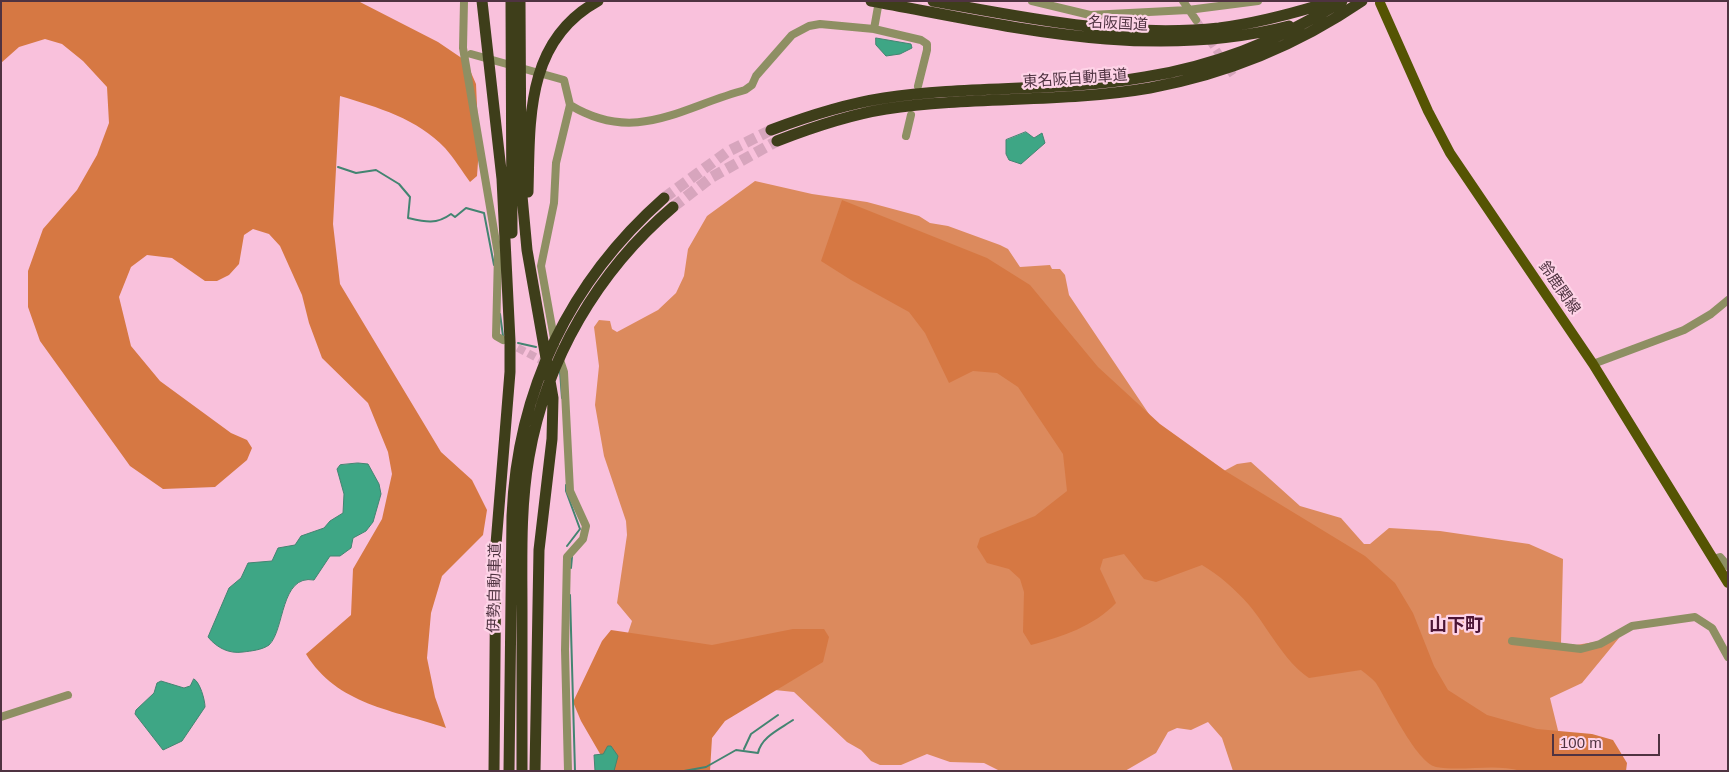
<!DOCTYPE html>
<html>
<head>
<meta charset="utf-8">
<style>
  body { margin:0 }
  #map { position:relative; width:1729px; height:772px; overflow:hidden; background:#f9c1dc; font-family:Helvetica,sans-serif }
  canvas { display:block }
  .frame { position:absolute; inset:0; border:2px solid #4f3341; pointer-events:none }
  .scale { position:absolute; left:1552px; top:734px; width:108px; height:22px; box-sizing:border-box; border:2px solid #4f3341; border-top:0; padding-left:6px; font-size:15px; line-height:18px; white-space:nowrap; color:#4f3341; -webkit-text-stroke:4px #fed3e7; paint-order:stroke }
</style>
</head>
<body>
<div id="map">
<canvas width="1729" height="772"></canvas>
<div class="frame"></div>
<div class="scale">100 m</div>
</div>
<script>
const ctx = document.querySelector('canvas').getContext('2d');
ctx.lineJoin = 'round';
function paint(path, color) {
  ctx.fillStyle = color;
  ctx.fill(path, 'evenodd');
}
function stroke(path, color, width, dash) {
  ctx.strokeStyle = color;
  ctx.lineWidth = width;
  ctx.lineCap = dash ? 'butt' : 'round';
  ctx.setLineDash(dash || []);
  ctx.stroke(path);
}
function drawText(font, color, halo, rows, align = 'center') {
  ctx.font = font + ' Helvetica,"Noto Sans JP",sans-serif';
  ctx.lineWidth = 4.5;
  ctx.setLineDash([]);
  ctx.textBaseline = 'middle';
  ctx.strokeStyle = halo;
  ctx.fillStyle = color;
  for (const [text, x, y, turn = 0] of rows) {
    ctx.save();
    ctx.translate(x, y);
    ctx.rotate((+turn || 0) * Math.PI / 180);
    ctx.textAlign = isNaN(turn) ? turn : align;
    if (halo) ctx.strokeText(text, 0, 0);
    ctx.fillText(text, 0, 0);
    ctx.restore();
  }
}
const green = new Path2D(`
  M755,181L812,194L867,202L919,216L930,223L948,226L1000,245L1008,249L1020,267L1050,265L1052,269H1060L1065,275L1069,295L1157,426L1222,472L1237,464L1251,462L1300,506L1341,518L1364,544H1370L1389,528L1440,531L1529,544L1563,559L1561,643L1576,645L1619,638L1582,683L1550,698L1568,771H1233L1222,738L1208,722L1191,730L1177,728L1168,732L1156,753L1125,771H1000L984,763L950,762L927,754L901,765H880L871,761L861,750L847,742L794,692L765,689L624,645L632,621L617,603L627,535L626,521L604,456L595,405L599,366L594,327L599,320L610,321L612,329L617,332L658,310L676,293L684,276L688,249L707,216Z`);
const forest = new Path2D(`
  M1,1H358L438,42L466,61L476,84L479,148L477,176L470,182C462,171 454,158 445,148C418,119 377,107 340,96L333,224L340,284L441,452L472,480L487,510L483,535L442,576L431,613L427,658L435,697L446,728C394,710 337,705 306,654L351,615L353,569L382,519L392,474L388,452L368,403L322,358L309,323L302,295L280,246L269,234L253,229L244,235L239,264L229,275L217,281H205L172,258L147,255L131,267L119,297L131,346L160,381L231,433L247,440L252,448L247,460L215,487L163,489L130,466L40,341L28,307V271L43,229L77,190L97,155L109,123L107,87L83,61L62,44L45,39L19,47L1,63Z
  M842,200L987,258L1030,285L1098,367L1160,424L1227,472L1365,556L1395,583L1413,613L1434,666L1448,690L1487,715L1537,729L1592,734L1613,740L1627,763L1626,771H1521C1493,763 1464,772 1436,767C1416,762 1388,702 1376,683C1372,678 1366,674 1361,670L1309,678C1283,660 1269,629 1249,605C1235,589 1219,575 1202,565L1156,582L1144,579L1124,554L1103,559L1100,569L1116,603C1094,626 1062,637 1031,645L1023,632L1024,592L1020,579L1009,569L987,563L977,547L980,538L1035,516L1067,491L1063,454L1018,387L997,373L973,371L949,383L925,333L909,312L851,280L821,261Z
  M793,629H824L829,637L823,662L725,721L712,738L710,771H610L581,721L573,702L602,641L611,630L712,645Z`);
const water = new Path2D(`
  M876,38L911,44L912,48L900,54L886,56L876,45Z
  M1026,132L1034,138L1042,133L1045,143L1021,164L1009,160L1006,154V140Z
  M358,463L368,464L379,484L381,494L373,522L366,531L353,538L351,548L340,556H330L314,580C280,574 285,630 269,645C262,650 251,651 243,652C229,654 217,648 208,637L229,588L241,578L248,563L272,561L278,548L295,545L301,536L324,528L330,521L343,513L344,494L337,469L340,465Z
  M194,679C200,682 205,700 205,707L182,741L163,750L135,714L136,710L154,693L157,683L161,681L184,688L190,686Z
  M608,746H611L618,756L614,771H595L594,755L603,754Z`);
const stream = new Path2D(`
  M338,167L356,173L376,170L399,184L410,197L408,218C425,222 436,225 451,214L455,217L466,208L484,213L494,265
  M500,314L503,336
  M518,343L536,347
  M560,371L562,398
  M566,485V491L580,529L567,546
  M571,568L572,557
  M570,595L575,771
  M744,749L751,734L778,715
  M684,771L706,767L736,750L758,753C761,737 780,729 793,720`);
const minorTunnel = new Path2D(`
  M1196,20L1233,75
  M507,342L550,365`);
const highwayTunnel = new Path2D(`
  M664,198L727,152L771,130
  M673,207L712,177L777,141`);
const minor = new Path2D(`
  M464,1L463,48L498,254L496,336L503,340
  M1032,1L1090,15L1188,10L1258,1
  M1183,1L1196,20
  M874,29L879,1
  M471,54L564,80L570,105C636,145 681,107 745,90L752,85L756,76L792,35L809,26L820,24L874,29L921,40L927,44V50L918,86
  M906,136L911,115
  M555,344L541,266L554,203L556,163L570,105
  M559,357L564,372L570,491L586,526L583,539L567,557L565,650L568,771
  M1593,364L1684,330L1711,314L1728,300
  M1713,559L1720,557L1728,566
  M1512,641L1581,649L1600,644L1632,626L1695,617L1712,628L1728,657
  M1,717L68,695`);
const major = new Path2D(`
  M1380,3L1428,111L1450,153L1593,364L1728,583`);
const highway = new Path2D(`
  M482,1L502,179L510,341V372L496,544L494,771
  M511,1L512,233
  M520,1L521,185L527,250L553,398L552,439L539,550L535,771
  M871,1C1009,26 1149,62 1289,26
  M933,1C1027,18 1122,38 1219,28C1258,23 1295,13 1333,1
  M771,130C808,116 845,104 884,98C971,85 1059,92 1145,77C1215,66 1282,39 1342,1
  M777,141C813,127 848,115 886,109C973,96 1063,103 1150,88C1226,74 1299,44 1362,1
  M528,192C530,120 525,41 598,1
  M509,771L512,516C517,390 570,281 664,198
  M522,771C522,718 522,665 522,612C522,560 520,508 529,457C546,359 598,271 673,207`);
const streetNames = [
  ["名阪国道",1118,24,3],
  ["東名阪自動車道",1075,79,-4],
  ["鈴鹿関線",1559,288,55],
  ["伊勢自動車道",495,588,-89]
];
const quarterNames = [
  ["山下町",1456,626]
];
paint(green, '#dc8a5d');
paint(forest, '#d67843');
paint(water, '#3ea685');
stroke(water, '#438471', 1);
stroke(stream, '#438471', 2);
stroke(minorTunnel, '#d7a5bd', 8, [8, 4]);
stroke(highwayTunnel, '#d7a5bd', 11, [11, 5.5]);
stroke(minor, '#8e8f63', 8);
stroke(major, '#555403', 10);
stroke(highway, '#3e3e1a', 11);
drawText('15px', '#4f3341', '#fed3e7', streetNames);
drawText('bold 18px', '#4c1535', '#fed3e7', quarterNames);
</script>
</body>
</html>
